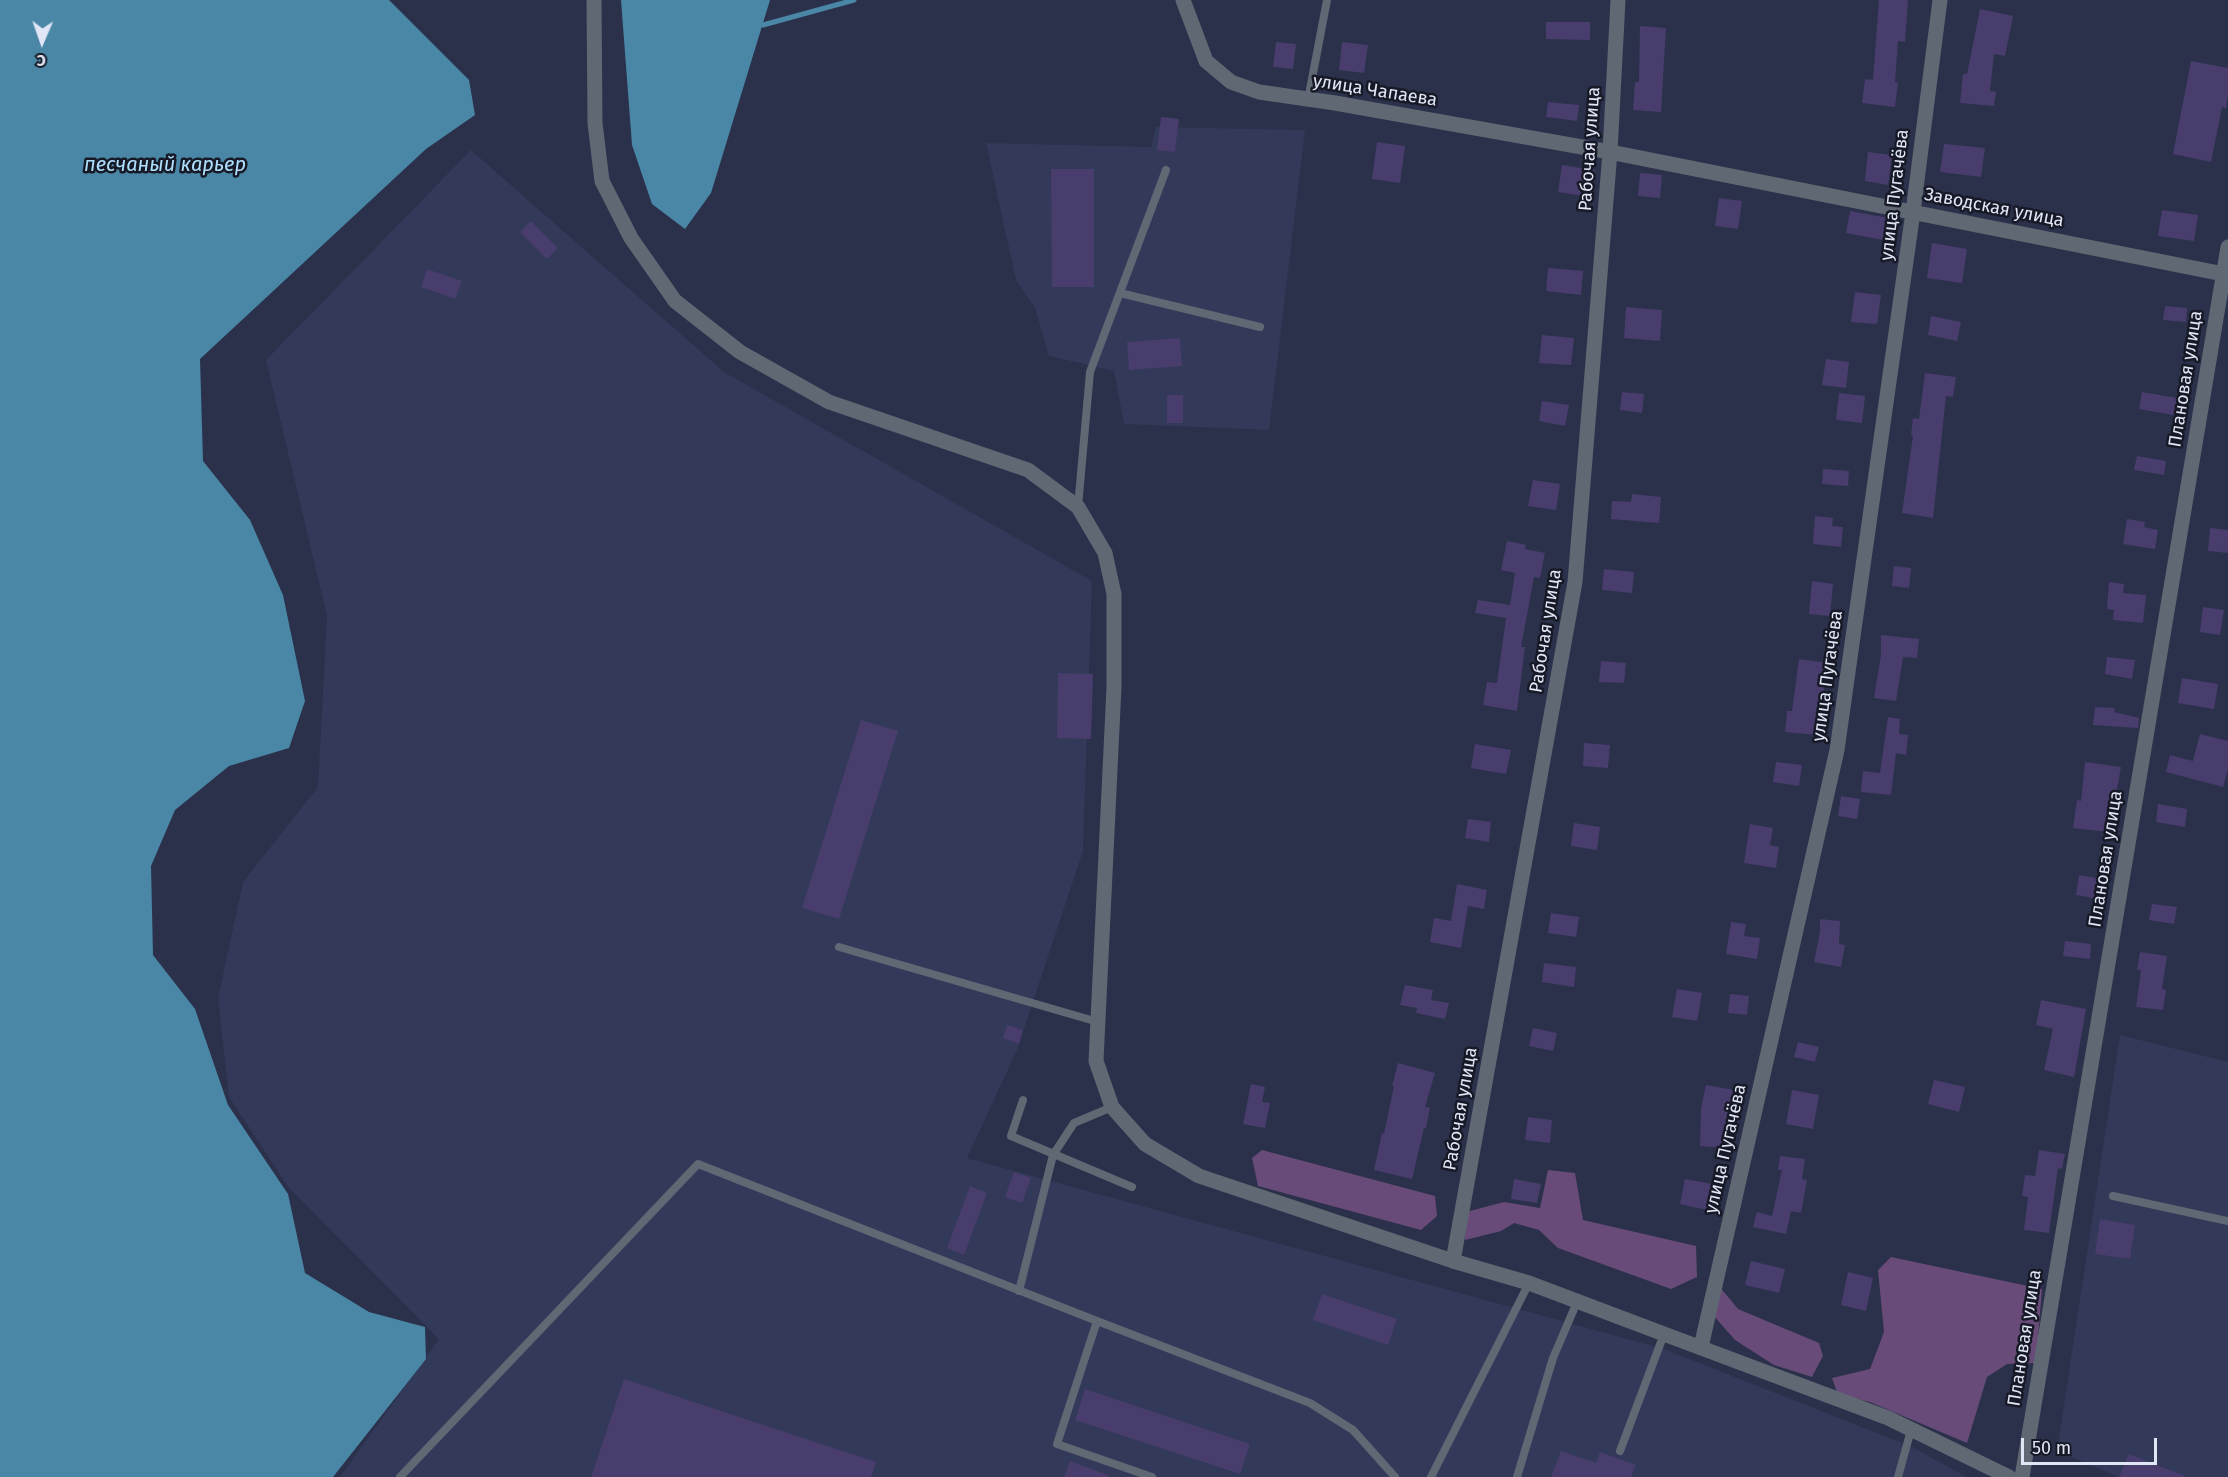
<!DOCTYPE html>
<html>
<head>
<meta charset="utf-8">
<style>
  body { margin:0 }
  #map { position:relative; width:2228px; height:1477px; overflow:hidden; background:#2b314b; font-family:"Fira Sans",sans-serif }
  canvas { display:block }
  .north { position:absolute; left:12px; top:12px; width:60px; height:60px; -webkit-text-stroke:4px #171a26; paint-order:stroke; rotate:182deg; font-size:16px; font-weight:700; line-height:24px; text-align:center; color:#e1e6f7 }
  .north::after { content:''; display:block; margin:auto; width:21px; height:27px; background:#e1e6f7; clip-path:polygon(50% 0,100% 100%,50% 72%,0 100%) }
  .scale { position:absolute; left:2021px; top:1438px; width:136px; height:27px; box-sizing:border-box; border:3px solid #e1e6f7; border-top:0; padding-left:8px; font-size:18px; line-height:21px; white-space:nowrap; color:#e1e6f7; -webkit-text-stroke:4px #171a26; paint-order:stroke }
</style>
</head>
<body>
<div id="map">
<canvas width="2228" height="1477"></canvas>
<div class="north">С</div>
<div class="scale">50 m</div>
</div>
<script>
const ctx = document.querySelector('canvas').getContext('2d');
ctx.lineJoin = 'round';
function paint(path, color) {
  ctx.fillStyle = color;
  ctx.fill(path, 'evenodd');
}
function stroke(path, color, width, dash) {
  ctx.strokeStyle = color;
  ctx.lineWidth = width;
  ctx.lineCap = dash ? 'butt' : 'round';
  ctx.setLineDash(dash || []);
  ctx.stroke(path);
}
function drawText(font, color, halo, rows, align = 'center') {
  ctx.font = font + ' "Fira Sans",sans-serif';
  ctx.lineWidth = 5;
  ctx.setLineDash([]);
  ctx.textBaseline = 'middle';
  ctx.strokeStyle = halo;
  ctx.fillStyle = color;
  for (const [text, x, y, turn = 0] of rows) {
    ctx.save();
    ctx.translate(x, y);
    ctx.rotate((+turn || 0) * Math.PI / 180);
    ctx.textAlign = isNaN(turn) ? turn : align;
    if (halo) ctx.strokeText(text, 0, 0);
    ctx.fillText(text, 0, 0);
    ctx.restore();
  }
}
const built = new Path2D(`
  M1156,127L1305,130L1269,430L1124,424L1114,371L1049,356L1035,308L1016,280L986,143L1151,147Z
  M471,150L724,372L1092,581L1083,851L1017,1050L967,1158L1664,1349L1912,1447L1967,1477H340L439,1339L289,1188L229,1097L218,998L243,882L318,787L327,616L266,360Z
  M2120,1035L2228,1062V1477H2119L2057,1451Z`);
const green = new Path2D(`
  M1262,1150L1435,1196L1437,1216L1421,1230L1258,1186L1252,1158Z
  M1548,1170L1575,1173L1583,1220L1696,1246L1697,1277L1671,1289L1558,1248L1539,1230L1514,1223L1501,1231L1465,1240L1466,1212L1504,1202L1540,1208Z
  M1891,1257L2042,1289L2036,1363L2007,1364L1987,1377L1967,1443L1870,1402L1838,1395L1832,1378L1870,1369L1884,1332L1878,1270Z
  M1719,1286L1738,1309L1819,1343L1823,1356L1812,1377L1774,1365L1735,1340L1713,1315Z`);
const water = new Path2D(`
  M0,0H389L469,80L475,115L426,149L200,359L203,461L250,520L283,595L305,701L289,748L229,766L175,810L151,866L153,955L195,1009L228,1105L288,1194L305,1273L369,1312L425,1327L426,1359L333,1477H0Z
  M621,0H770L711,193L685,229L652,204L632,145Z`);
const stream = new Path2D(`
  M763,25L854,0`);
const building = new Path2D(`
  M1879,0H1908L1905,42L1898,41L1895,82L1898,83L1895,107L1862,103L1865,79L1873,80Z
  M1980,9L2013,16L2005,56L1994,54L1990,91L1996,92L1994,106L1960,103L1963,74H1967Z
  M1546,22H1590V40L1546,39Z
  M1640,26L1666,28L1661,112L1633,110L1635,82H1639Z
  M1276,42L1296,44L1293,69L1273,67Z
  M1342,42L1368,45L1364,73L1339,70Z
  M2191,61L2228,68V94L2226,108L2222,107L2211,162L2173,154Z
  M1548,102L1579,105L1577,121L1546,117Z
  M1161,117L1179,119L1175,152L1157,150Z
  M1377,142L1405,146L1400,183L1372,179Z
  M1944,144L1985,148L1981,177L1940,172Z
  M1868,152L1892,155L1888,185L1865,181Z
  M1562,165L1595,170L1591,197L1558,192Z
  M1051,169H1094V287H1052Z
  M1640,173L1662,175L1660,198L1638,196Z
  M1719,198L1742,201L1738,229L1715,226Z
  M2162,210L2198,215L2194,241L2158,236Z
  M1850,211L1888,218L1884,240L1846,233Z
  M531,221L558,248L547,259L520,232Z
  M1932,243L1967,249L1962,283L1927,278Z
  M1548,268L1583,271L1581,295L1546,291Z
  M427,269L462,281L455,299L421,287Z
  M1855,292L1881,295L1877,324L1851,322Z
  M2165,306L2187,308L2186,322L2163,320Z
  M1626,307L1662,310L1660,341L1624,338Z
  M1931,316L1961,322L1957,341L1928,335Z
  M1542,335L1574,338L1571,365L1539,363Z
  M1180,338L1182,366L1129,370L1127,342Z
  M1826,359L1849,362L1846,388L1822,385Z
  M1925,373L1956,377L1953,397L1946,396L1933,518L1902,513L1913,436L1911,435L1913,418L1919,419Z
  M1622,392L1644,394L1642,413L1620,410Z
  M2142,392L2177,398L2174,415L2139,409Z
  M1839,393L1865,396L1862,423L1836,420Z
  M1167,395H1183V423H1167Z
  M1542,401L1569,405L1565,426L1539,421Z
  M2137,456L2166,461L2164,475L2134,470Z
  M1823,469L1849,471L1848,486L1822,484Z
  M1533,480L1560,484L1556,510L1528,506Z
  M1632,494L1661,497L1659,523L1611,519L1612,501L1631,502Z
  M1815,516L1833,518L1832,526L1843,527L1841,547L1813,544Z
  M2127,519L2145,522L2144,527L2158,530L2155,549L2123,544Z
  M2210,528L2228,530V553L2208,551Z
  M1507,541L1526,545L1525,549L1545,553L1540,578L1534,577L1521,647H1525L1517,711L1483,705L1487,682L1497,683L1506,618L1475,613L1478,600L1510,605L1515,573L1501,570Z
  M1894,566L1911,568L1909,588L1892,586Z
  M1604,569L1634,572L1632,593L1602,590Z
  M1812,581L1833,584L1830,616L1809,614Z
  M2109,582L2124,584L2123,593L2146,595L2143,623L2113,620L2114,610L2107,609Z
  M2203,607L2224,610L2220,635L2200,632Z
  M1881,635L1919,639L1917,658L1903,657L1896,701L1874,698L1881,655Z
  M2107,657L2135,660L2132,679L2105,674Z
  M1799,659L1828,663L1822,701H1820L1816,735L1785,732L1787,711H1792Z
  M1601,661L1626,663L1624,683L1599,682Z
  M1058,673L1093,674L1091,739L1057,738Z
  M2182,678L2218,684L2214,709L2178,703Z
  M2095,707L2115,708L2114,712L2139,718L2138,728L2093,725Z
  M1888,717L1900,719L1899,734L1908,735L1906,755L1896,753L1891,795L1861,792L1863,771L1880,773Z
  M861,720L898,731L839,919L802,908Z
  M2200,734L2228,741V769L2223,787L2166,772L2170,755L2193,761Z
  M1584,743L1610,745L1608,768L1583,766Z
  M1475,744L1511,750L1506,774L1471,768Z
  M1776,762L1802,765L1799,786L1773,782Z
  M2085,762L2121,767L2109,832L2073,828L2077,800L2081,801Z
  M1841,796L1860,799L1857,819L1838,816Z
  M2158,804L2187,809L2185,827L2156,822Z
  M1468,819L1491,822L1489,842L1465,838Z
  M1574,823L1600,827L1597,850L1571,846Z
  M1750,824L1773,828L1770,845L1779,847L1776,868L1744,863Z
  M2079,875L2102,879L2099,899L2076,895Z
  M1457,884L1487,890L1484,909L1468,906L1461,948L1430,942L1434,918L1451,921Z
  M2152,904L2177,907L2174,924L2149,920Z
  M1551,913L1579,917L1576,937L1548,933Z
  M1820,919L1840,921L1839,944L1845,945L1841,967L1814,962L1820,932Z
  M1731,922L1746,924L1744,936L1760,938L1757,959L1726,954Z
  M2065,941L2091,944L2090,959L2063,956Z
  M2140,952L2167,956L2162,989L2166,990L2163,1010L2136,1007L2141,970H2137Z
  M1544,963L1576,967L1574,987L1542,982Z
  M1405,985L1433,990L1431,1000L1449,1003L1445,1019L1416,1013L1417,1008L1400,1005Z
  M1677,989L1702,993L1697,1021L1672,1017Z
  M1730,994L1749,996L1747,1015L1728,1013Z
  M2041,1000L2086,1009L2074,1077L2044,1070L2053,1029L2036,1025Z
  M1007,1025L1023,1030L1019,1044L1003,1038Z
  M1533,1028L1557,1033L1553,1051L1529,1046Z
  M1798,1042L1819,1047L1815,1062L1794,1057Z
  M1398,1063L1435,1073L1425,1107L1430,1108L1426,1128H1424L1412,1179L1374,1170L1382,1133L1384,1134L1394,1086H1392Z
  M1934,1080L1965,1087L1959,1112L1928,1104Z
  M1251,1084L1265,1087L1262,1102L1270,1103L1265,1128L1243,1124Z
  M1706,1085L1734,1090L1726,1128L1724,1148L1700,1146L1701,1108Z
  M1792,1090L1819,1095L1813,1129L1786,1124Z
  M1528,1117L1552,1120L1550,1143L1525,1140Z
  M2039,1150L2065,1154L2062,1169L2058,1168L2049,1233L2024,1230L2028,1197L2022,1196L2025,1175L2035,1176Z
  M1780,1156L1805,1159L1802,1179L1807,1180L1801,1213L1791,1211L1786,1234L1753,1227L1757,1212L1772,1216L1782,1170H1778Z
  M1014,1172L1031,1178L1022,1203L1005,1197Z
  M1514,1179L1541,1184L1537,1203L1511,1199Z
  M1685,1179L1712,1184L1707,1210L1680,1204Z
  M970,1186L987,1193L964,1255L947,1248Z
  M2100,1219L2135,1225L2130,1259L2095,1254Z
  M1751,1261L1785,1269L1779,1293L1745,1285Z
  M1848,1272L1873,1278L1866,1311L1841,1305Z
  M1322,1294L1397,1319L1388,1345L1313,1320Z
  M624,1379L876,1462L871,1477H591Z
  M1085,1389L1250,1444L1240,1474L1075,1420Z
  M1561,1451L1596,1463L1600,1452L1636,1465L1631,1477H1551Z
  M2129,1454L2185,1476V1477H2119Z
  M1070,1461L1108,1475V1477H1064Z`);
const service = new Path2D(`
  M1308,100L1327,0
  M1120,293L1260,327
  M1078,507L1090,372L1166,170
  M839,947L1098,1022
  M1023,1100L1011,1136L1132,1187
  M2113,1196L2228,1221
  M1019,1291L1053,1155L1074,1123L1112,1107
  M1097,1321L1310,1403L1353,1430L1395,1477
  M1620,1451L1664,1334
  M400,1477L698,1164L1097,1321L1057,1444L1152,1477
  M1431,1477L1529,1283
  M1517,1477L1553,1358L1577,1302
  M1898,1477L1911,1430`);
const minor = new Path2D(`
  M1183,0L1206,61L1231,82L1259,92L1335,103L1610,152L2228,275
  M1453,1261L1575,582L1610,152L1618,0
  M1701,1347L1837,750L1913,212L1940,0
  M2022,1477L2228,247`);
const tertiary = new Path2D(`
  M594,0L595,123L602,181L631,238L675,301L740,352L829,402L1028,470L1078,507L1105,553L1114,594V687L1096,1061L1112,1107L1145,1144L1199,1176L1453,1261L1529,1283L1664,1334L1888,1418L2009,1477`);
const streetNames = [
  ["улица Чапаева",1375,91,9],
  ["Рабочая улица",1590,149,-86],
  ["улица Пугачёва",1895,195,-83],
  ["Заводская улица",1994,208,11],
  ["Плановая улица",2186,379,-81],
  ["Рабочая улица",1546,631,-81],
  ["улица Пугачёва",1828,676,-82],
  ["Плановая улица",2106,859,-81],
  ["Рабочая улица",1461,1109,-80],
  ["улица Пугачёва",1726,1149,-77],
  ["Плановая улица",2025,1338,-81]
];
const waterNames = [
  ["песчаный карьер",165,165]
];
paint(built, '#323959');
paint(green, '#684b78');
paint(water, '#4a87a7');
stroke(stream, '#4a87a7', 5);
paint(building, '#483d6d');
stroke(service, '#5f6873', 8);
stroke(minor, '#5f6873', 15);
stroke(tertiary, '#5f6873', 15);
drawText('18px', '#e1e6f7', '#171a26', streetNames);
drawText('italic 20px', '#aee0fe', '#171a26', waterNames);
</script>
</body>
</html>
